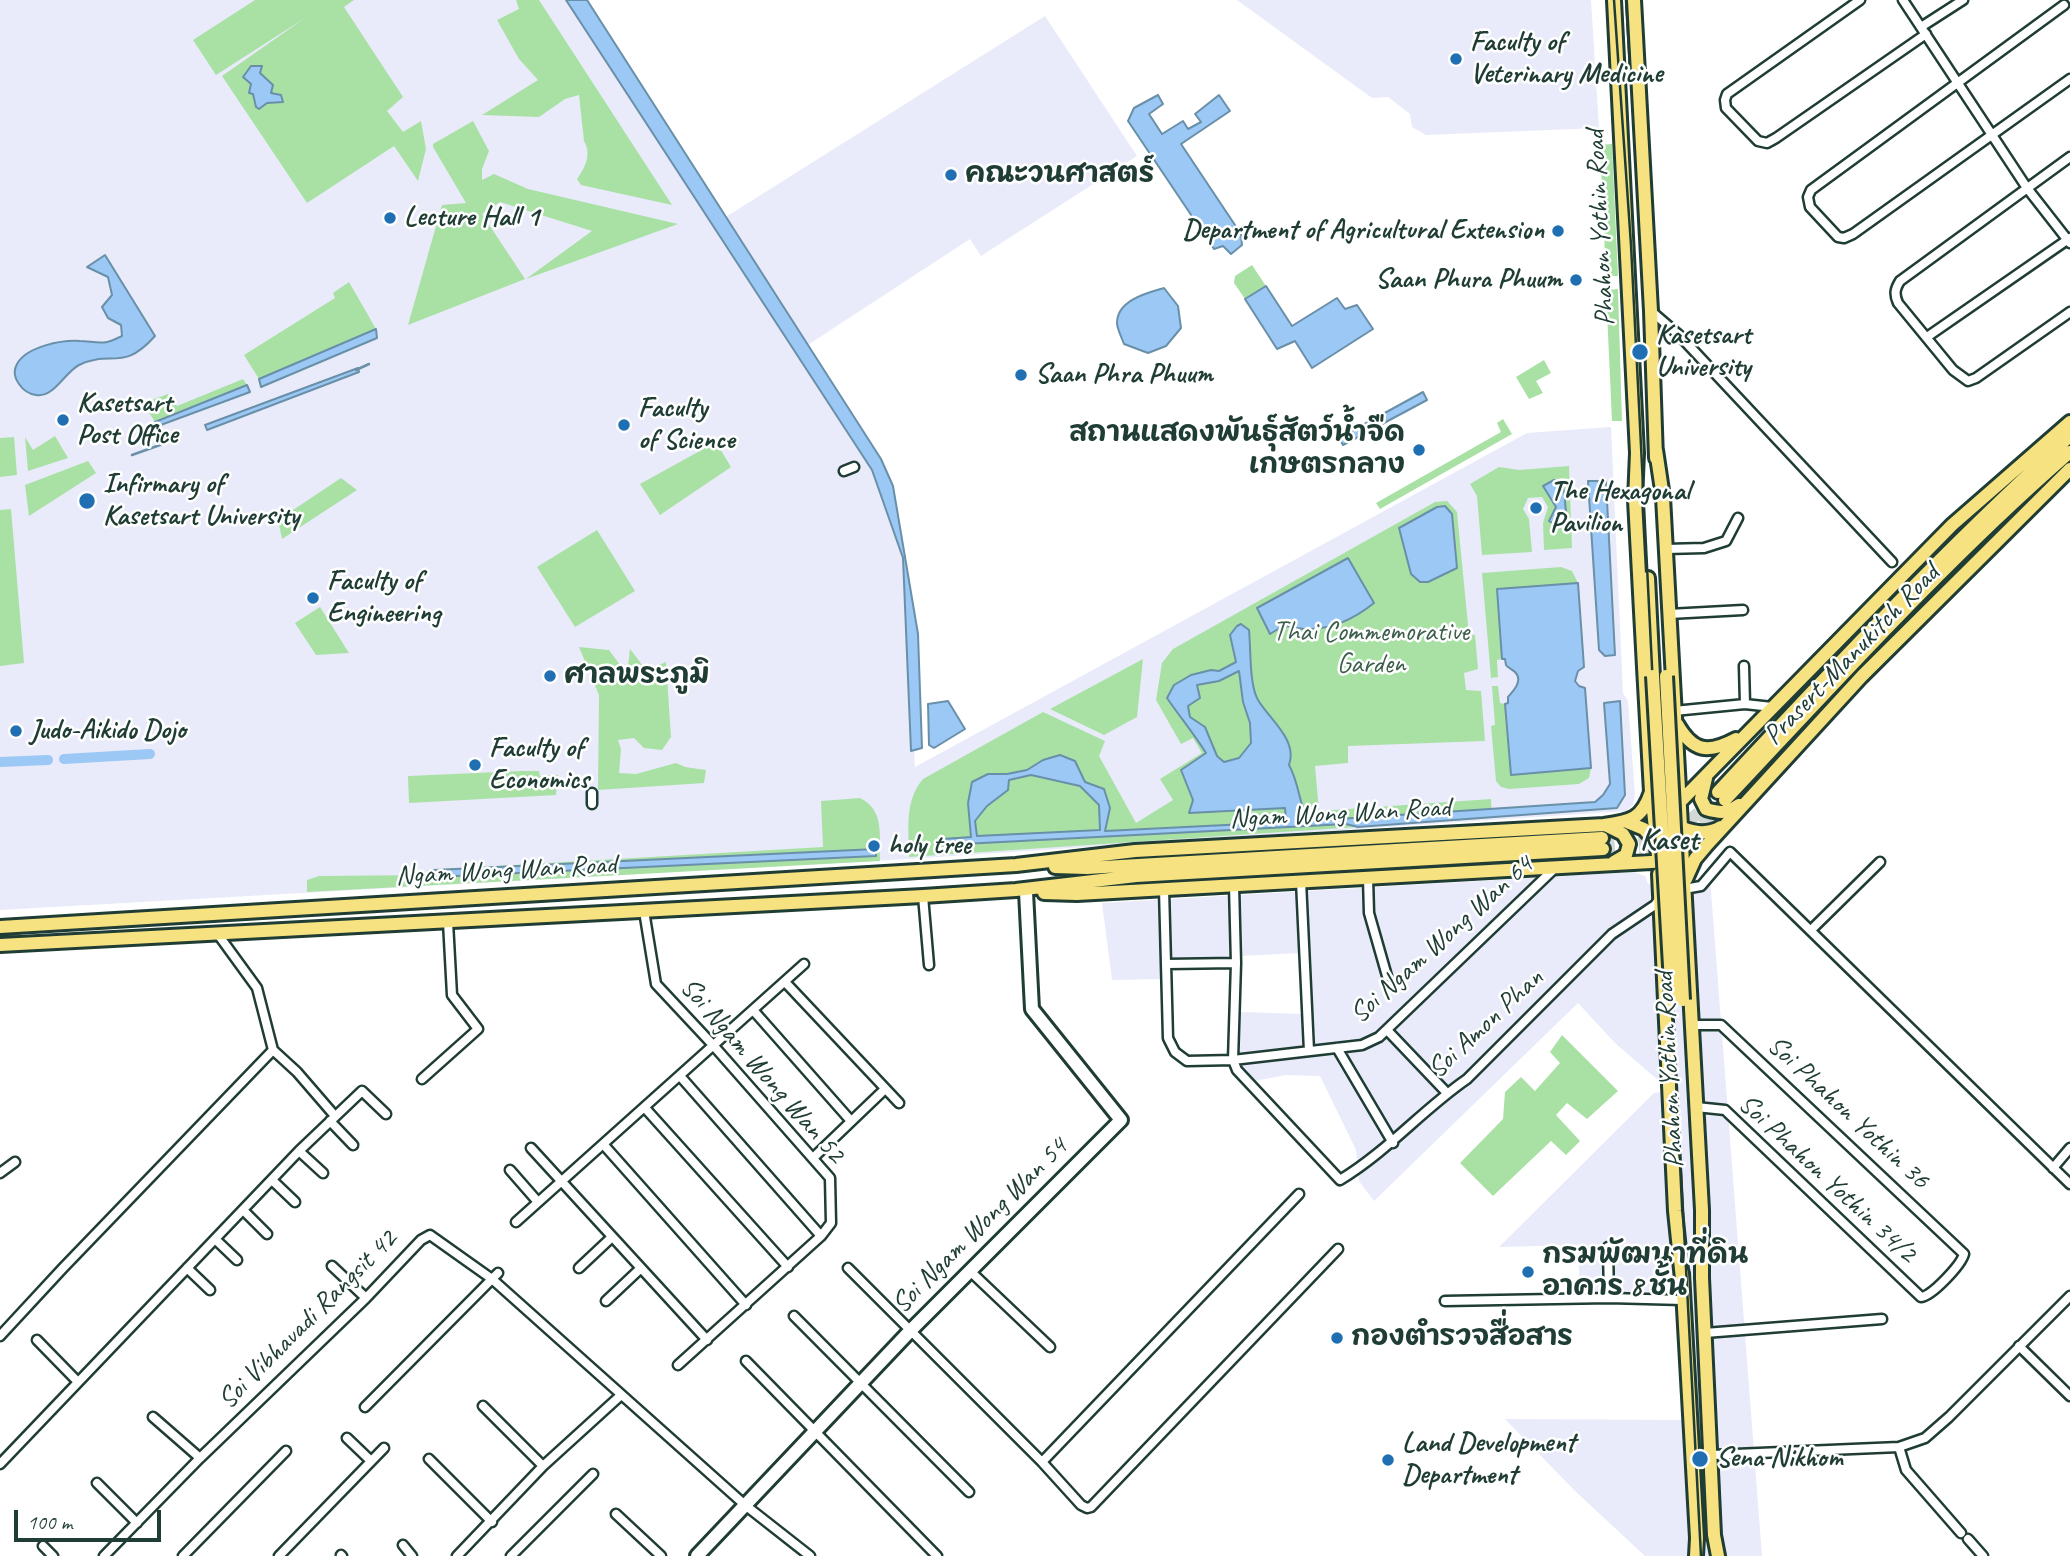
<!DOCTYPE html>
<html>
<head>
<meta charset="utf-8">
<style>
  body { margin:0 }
  #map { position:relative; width:2070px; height:1556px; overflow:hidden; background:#fff; font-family:Caveat,sans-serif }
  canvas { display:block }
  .scale { position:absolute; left:14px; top:1510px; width:147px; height:32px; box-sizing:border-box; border:4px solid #1f3d34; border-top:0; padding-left:9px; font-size:21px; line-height:24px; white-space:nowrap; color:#1f3d34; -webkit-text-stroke:5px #fff; paint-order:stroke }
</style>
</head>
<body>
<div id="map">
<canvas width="2070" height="1556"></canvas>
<div class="scale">100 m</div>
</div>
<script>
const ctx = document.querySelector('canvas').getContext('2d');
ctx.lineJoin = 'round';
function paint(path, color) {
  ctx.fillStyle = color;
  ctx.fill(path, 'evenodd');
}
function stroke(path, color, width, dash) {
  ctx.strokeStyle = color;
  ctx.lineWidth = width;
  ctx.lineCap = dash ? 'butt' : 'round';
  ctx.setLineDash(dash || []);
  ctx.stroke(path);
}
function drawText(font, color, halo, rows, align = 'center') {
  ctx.font = font + ' Caveat,"Playpen Sans Thai",sans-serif';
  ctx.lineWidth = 5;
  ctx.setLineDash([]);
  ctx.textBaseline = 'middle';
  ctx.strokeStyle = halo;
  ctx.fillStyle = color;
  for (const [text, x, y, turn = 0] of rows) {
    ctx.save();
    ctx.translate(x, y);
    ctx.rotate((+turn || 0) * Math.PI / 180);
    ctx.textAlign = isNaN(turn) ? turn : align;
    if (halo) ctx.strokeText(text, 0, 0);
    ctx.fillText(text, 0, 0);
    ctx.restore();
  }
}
const built = new Path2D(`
  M0,0H566L713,225L1045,16L1137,156L981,256L970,239L797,352L872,470L903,558L915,767L1527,433L1611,427L1623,693L1628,701L1635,795L1633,805L1626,811L908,859L0,910Z
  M1237,0H1591L1599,128L1426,135L1412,127L1410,114L1388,97L1372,98Z
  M1634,872L1645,876L1648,884L1710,878L1762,1556H1645L1575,1491L1505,1419L1683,1420L1679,1307L1674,1297L1580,1293L1578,1245L1499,1247L1654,1093L1661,1092L1659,1081L1615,1043L1578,1003L1374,1201L1359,1181L1356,1150L1320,1076L1286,1075L1254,1081L1241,1066L1238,1038L1240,1012L1301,1014L1299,953L1163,960V979L1112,980L1102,903Z`);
const green = new Path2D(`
  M255,0H354L344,7L403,97L387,111L403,132L421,121L426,149L418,181L394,146L307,203L222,76L305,18L216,75L193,40Z
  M516,0H539L672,205L581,185L577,179C585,168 592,154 584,141L579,95L565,99L539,117L482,115L538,80L519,59L497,20L519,9Z
  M473,121L489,151L482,169V180L494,174L528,189L678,224L526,279L592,231L500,202L482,214L525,279L408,325L442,205L466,203L433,147V144Z
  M1612,144L1618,276H1606L1600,145Z
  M1252,265L1266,286L1245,299L1234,283L1235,276Z
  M349,282L376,329L259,379L244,355L335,298L333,293Z
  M1618,289L1622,421H1612L1606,290Z
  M1544,360L1551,373L1536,381L1543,393L1529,399L1516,377Z
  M243,379L247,385L155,422L143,403L168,394L177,406Z
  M1503,419L1512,434L1380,509L1376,503L1501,432L1497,423Z
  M55,436L68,458L28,471L25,437L33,450Z
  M14,437L17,475L0,477V438Z
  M716,442L731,467L660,515L640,484Z
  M88,461L96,473L29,516L25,485Z
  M1569,466L1572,548L1544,550L1543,523L1548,507L1542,497L1528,498L1523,509L1529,519L1532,552L1482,555L1477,496L1470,484L1499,467L1519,470Z
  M341,478L357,490L282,539L278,520Z
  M1447,501L1457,512L1469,635H1475L1478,669L1464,673L1466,690L1481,691L1485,741L1348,746V763L1315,766L1319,811L1491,799L1492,818L909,857C909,830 904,801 923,779L1043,712L1105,741L1099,756L1136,823L1173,800L1160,779L1202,753L1193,738L1181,744L1156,700L1162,663L1173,649L1435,502Z
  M11,509L24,663L0,666V510Z
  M597,530L635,591L575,627L537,567Z
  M1561,567L1572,571L1578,583L1497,589L1502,659L1497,660L1498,677L1491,678L1482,573Z
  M320,607L349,653L316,655L295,623Z
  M579,647L609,650L623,669L628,666L630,649L646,670L666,662L671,737L662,750L644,748L634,738L618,740L621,749L619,773L636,774L676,763L685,767L706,770L704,783L598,790L599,695Z
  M1143,659L1137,717L1104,735L1050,709Z
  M1492,686H1498L1500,703L1505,704L1511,775L1591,768L1589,778L1579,784L1509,789L1501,787L1496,781L1491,726L1495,725Z
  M521,771H539L540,776L558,775L556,795L409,803L408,776Z
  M860,798C885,810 879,836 880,861L307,892V880L319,876L427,875V870L823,847L821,801Z
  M1562,1035L1618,1091L1587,1119L1567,1103L1556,1115L1580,1141L1566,1155L1551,1141L1493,1196L1460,1163L1503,1119L1505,1092L1521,1077L1535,1091L1560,1063L1550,1052Z`);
const water = new Path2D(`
  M566,0H587L881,459L893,486L918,634L922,748L911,751L903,558L872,470Z
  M251,66H262L260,73L273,85L271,93L281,95L283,102L267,103L259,109L256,107L253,94L249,93L251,84L243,77Z
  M1158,95L1163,104L1149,114L1162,134L1183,121L1188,129L1201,122L1195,114L1219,95L1230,111L1181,144L1241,234L1242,245L1231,254L1223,246L1214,249L1128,121L1134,108Z
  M105,255L155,336C122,373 112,349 79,365C64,373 54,398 36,395C29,394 23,390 19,384C14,377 13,371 17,364C27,346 62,340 80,341C89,341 99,344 107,342C112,341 117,338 122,336L121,325L108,318L102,307L112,295L108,277L87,267Z
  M1266,286L1292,326L1337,298L1345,309L1357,305L1373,329L1312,368L1295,341L1277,349L1245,299Z
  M1164,288L1178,306L1181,328L1166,346L1148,353L1124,344C1122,338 1117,329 1117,323C1117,300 1147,293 1164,288Z
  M376,329L377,338L261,387L259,379Z
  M358,368L359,372L207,430L205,425Z
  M247,385L250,392L158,426L155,422Z
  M1423,392L1427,400L1343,445L1339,438Z
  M1554,480L1559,481C1569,493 1562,505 1568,517L1564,523L1559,520L1554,524L1549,521L1556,507L1543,486Z
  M1588,481H1606L1615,655L1605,656L1599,650Z
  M1445,506L1452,514L1457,568L1428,582H1420L1411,574L1399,528L1437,507Z
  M1348,558L1374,603C1354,619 1332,630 1306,629C1298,629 1291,626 1283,626L1270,634L1257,608Z
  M1578,583L1584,667L1578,671L1575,681L1579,686L1585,688L1591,768L1511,775L1505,704L1508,703V697C1512,692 1524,681 1515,672C1512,669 1508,668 1506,665L1505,659H1502L1497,589Z
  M1241,624L1249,630C1251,649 1249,684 1258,700C1270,720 1298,740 1289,765C1299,783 1299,803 1308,821L1595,802L1603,795L1610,784L1604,703L1620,701L1625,795L1617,808L1358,827L1346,824L944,845L943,839L971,837L968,803L972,782L988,774H1007L1027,770L1043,760L1060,755L1075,761L1085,782L1104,789L1110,808L1105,831L1286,822L1285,808L1189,813L1193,800L1181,770L1206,753C1194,734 1180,717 1167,698L1174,685L1191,675L1211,670L1219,671L1236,662L1230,635L1237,626ZM1239,671L1243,702L1250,723L1251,743L1239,758L1224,762L1217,756L1205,727L1190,717L1188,706L1200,698L1197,685L1219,681ZM1031,775L1080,786L1099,805L1100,830L977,836L975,821L987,806L1008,790L1009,780Z
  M948,701L965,729L934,748L929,745L928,704Z
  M876,849V856L434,877V870Z`);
const stream = new Path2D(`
  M356,370L369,364
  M132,455L174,440`);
const canal = new Path2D(`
  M64,759L150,754
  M0,762L48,760`);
const primaryTunnel = new Path2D(`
  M1675,831L1696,815L1718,792
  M1688,836L1725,800
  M1602,838L1657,835
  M1603,849L1665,846`);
const street = new Path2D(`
  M1860,0L1727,94L1725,100L1726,108L1758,141L1767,143L1776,138L1926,34
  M1903,0L2027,188L2070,243
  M2064,5L1811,190L1808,197L1810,207L1838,237L1844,238L1853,234L2070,79
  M1921,27L1963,0
  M2070,157L1900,281C1895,289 1894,294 1898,303L1953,370L1968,381L1976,378L2070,312
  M1651,311L1679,335L1892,562
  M1927,337L2070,238
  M844,471L854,467
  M1666,549L1704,548L1726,541L1738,518
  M1669,614L1743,610
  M1744,666L1745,704
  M1674,711L1745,704L1772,707
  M592,793V804
  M1368,878L1369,913L1387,976
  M1301,881L1309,1051
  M1234,885L1236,963L1233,1060L1237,1070L1340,1180C1388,1151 1422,1110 1467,1079L1612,934L1655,905L1660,898
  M1164,889L1168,1038L1175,1052L1187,1061L1233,1060L1362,1045L1379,1037L1556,867
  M1684,889L1701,886L1730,852L2070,1184
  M923,896L929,965
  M644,911L656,984L713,1045L830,1178L831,1223L821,1236L678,1365
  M1811,930L1880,862
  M217,933L257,988L273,1050L297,1072L335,1116
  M1167,964L1236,963
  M785,982L899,1103
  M753,1010L851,1121
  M1692,1025H1721L1964,1254C1961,1265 1932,1296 1921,1297L1725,1110L1696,1107
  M1387,1030L1447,1093
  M1337,1048L1393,1143
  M680,1076L821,1236
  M422,1079L478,1029L452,995L448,922
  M645,1108L788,1267
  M330,1121L353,1145
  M603,1144L746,1305
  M531,1148L707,1340
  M299,1151L323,1173
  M813,1158L885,1089
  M2053,1168L2070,1148
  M510,1170L538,1202
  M0,1173L15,1162
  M272,1180L295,1202
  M243,1210L267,1234
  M516,1222L804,964
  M215,1239L237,1260
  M1608,1247L1609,1298
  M332,1266L366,1298
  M187,1268L210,1290
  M579,1268L612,1237
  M848,1268L1042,1462L1081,1505L1087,1508L1091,1507L1338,1249
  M970,1271L1050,1347
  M606,1301L641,1268
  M1445,1301L1609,1298L1683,1300
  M794,1316L969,1492
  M1705,1333L1882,1319
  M0,1336L63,1268L273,1050
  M37,1340L78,1382
  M2019,1346L2070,1396
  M746,1361L937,1556
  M483,1406L543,1466
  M365,1407L498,1273
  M153,1417L200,1458
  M347,1438L371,1461
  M1899,1447L1906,1470L1961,1533
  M1712,1455L1899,1447L1925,1438L1949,1417L2070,1296
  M429,1459L492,1522
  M1042,1462L1299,1194
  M0,1464L299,1151L362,1091L386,1114
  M97,1483L137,1523
  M616,1514L661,1556
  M1968,1539L1983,1556
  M403,1545L412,1556
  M43,1546L53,1556
  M341,1555L342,1556
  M104,1556L200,1458L366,1298L421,1240L430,1235L492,1279L745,1505L810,1556
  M183,1556L286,1451
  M279,1556L384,1448
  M457,1556L543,1466L620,1396
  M511,1556L593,1474`);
const secondary = new Path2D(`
  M697,1556L911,1330L1121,1120L1032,1009L1026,892`);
const primary = new Path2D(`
  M1614,0L1637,453L1635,500L1644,667L1651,792L1658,856
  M1634,0L1651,311L1656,458
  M1656,450L1663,497L1702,1210V1278L1714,1535L1718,1556
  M1648,578L1653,676
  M1677,724C1693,752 1708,754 1736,739
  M1706,778L1701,799L1706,809C1720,813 1726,814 1739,805
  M1718,792C1832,670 1946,548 2070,436
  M1725,800C1837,681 1947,559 2070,452
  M1677,805L1952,525L2070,422
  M1627,822L1644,829L1657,844
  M1605,825L1623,834L1629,844L1626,855L1614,862
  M1675,825C1691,832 1706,836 1721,827
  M1055,867L1087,868L1602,838
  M1659,874L1675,1211L1682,1279
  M1686,879L1695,859L1706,846L1862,676L2070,469
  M1044,893L1077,894L1669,861
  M0,927L1016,865L1135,851L1604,825C1631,821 1642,819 1651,792
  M0,945L923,896L1016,890L1136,876L1603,849
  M1682,1273L1697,1538L1696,1556`);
const rail = new Path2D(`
  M1614,0L1631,245L1657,767L1677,1095L1701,1556
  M1626,0L1630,70`);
const primaryBridge = new Path2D(`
  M1653,676L1672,1000
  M1666,676L1683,1000`);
const markers = [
  [1456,59,7,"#1f6fb2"],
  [951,175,7,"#1f6fb2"],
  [390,218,7,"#1f6fb2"],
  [1558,231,7,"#1f6fb2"],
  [1576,280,7,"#1f6fb2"],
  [1640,352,9,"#1f6fb2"],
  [1021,375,7,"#1f6fb2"],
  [63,420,7,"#1f6fb2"],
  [624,425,7,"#1f6fb2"],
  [1419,450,7,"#1f6fb2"],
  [87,501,9,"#1f6fb2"],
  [1536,508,7,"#1f6fb2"],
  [313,598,7,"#1f6fb2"],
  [550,676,7,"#1f6fb2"],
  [16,731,7,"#1f6fb2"],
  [475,765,7,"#1f6fb2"],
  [874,846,7,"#1f6fb2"],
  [1528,1272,7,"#1f6fb2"],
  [1337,1338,7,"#1f6fb2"],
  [1700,1459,9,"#1f6fb2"],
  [1388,1460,7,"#1f6fb2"]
];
const poiNames = [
  ["Faculty of",1470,43],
  ["Veterinary Medicine",1470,75],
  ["คณะวนศาสตร์",965,175],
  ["Lecture Hall 1",404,218],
  ["Department of Agricultural Extension",1544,231,"right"],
  ["Saan Phura Phuum",1562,280,"right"],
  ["Kasetsart",1656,336],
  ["University",1656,368],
  ["Saan Phra Phuum",1035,375],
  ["Kasetsart",77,404],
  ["Post Office",77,436],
  ["Faculty",638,409],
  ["of Science",638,441],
  ["สถานแสดงพันธุ์สัตว์น้ำจืด",1405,434,"right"],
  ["เกษตรกลาง",1405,466,"right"],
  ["Infirmary of",103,485],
  ["Kasetsart University",103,517],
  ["The Hexagonal",1550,492],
  ["Pavilion",1550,524],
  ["Faculty of",327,582],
  ["Engineering",327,614],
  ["ศาลพระภูมิ",564,676],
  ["Judo-Aikido Dojo",30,731],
  ["Faculty of",489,749],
  ["Economics",489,781],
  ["holy tree",888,846],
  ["กรมพัฒนาที่ดิน",1542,1256],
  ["อาคาร 8 ชั้น",1542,1288],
  ["กองตำรวจสื่อสาร",1351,1338],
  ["Land Development",1402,1444],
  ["Department",1402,1476],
  ["Sena Nikhom",1716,1459]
];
const streetNames = [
  ["Phahon Yothin Road",1601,228,-93],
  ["Prasert-Manukitch Road",1852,655,-46],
  ["Ngam Wong Wan Road",1340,814,-3],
  ["Ngam Wong Wan Road",506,871,-3],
  ["Soi Ngam Wong Wan 64",1442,940,-42],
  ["Soi Amon Phan",1486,1024,-43],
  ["Phahon Yothin Road",1670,1070,-93],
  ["Soi Ngam Wong Wan 52",762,1071,49],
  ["Soi Phahon Yothin 36",1848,1113,43],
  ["Soi Phahon Yothin 34/2",1827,1179,43],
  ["Soi Ngam Wong Wan 54",980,1226,-45],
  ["Soi Vibhavadi Rangsit 42",308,1320,-45]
];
const parkNames = [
  ["Thai Commemorative",1371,633],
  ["Garden",1371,665]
];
const neighbourhoodNames = [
  ["Kaset",1669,841]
];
paint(built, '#e9ebfa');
paint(green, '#a9e1a5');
paint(water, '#9bc8f5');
stroke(water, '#6990a8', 2);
stroke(stream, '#6990a8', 2.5);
stroke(canal, '#9bc8f5', 10);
stroke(primaryTunnel, '#d2d8d6', 12, [12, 6]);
stroke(street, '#1f3d34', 13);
stroke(secondary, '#1f3d34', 18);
stroke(primary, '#1f3d34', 18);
stroke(street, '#fff', 8);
stroke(secondary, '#fff', 12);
stroke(primary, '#f7e281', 12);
stroke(rail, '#1f3d34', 2.5);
stroke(primaryBridge, '#1f3d34', 18, []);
stroke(primaryBridge, '#f7e281', 12);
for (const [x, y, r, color] of markers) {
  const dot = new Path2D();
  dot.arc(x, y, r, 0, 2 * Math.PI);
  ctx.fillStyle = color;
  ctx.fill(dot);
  stroke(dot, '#fff', 2.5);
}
drawText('bold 28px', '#1f3d34', '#fff', poiNames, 'left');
drawText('28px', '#1f3d34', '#fff', streetNames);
drawText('28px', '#3b5e4b', '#fff', parkNames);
drawText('bold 30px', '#1f3d34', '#fff', neighbourhoodNames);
</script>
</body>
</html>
